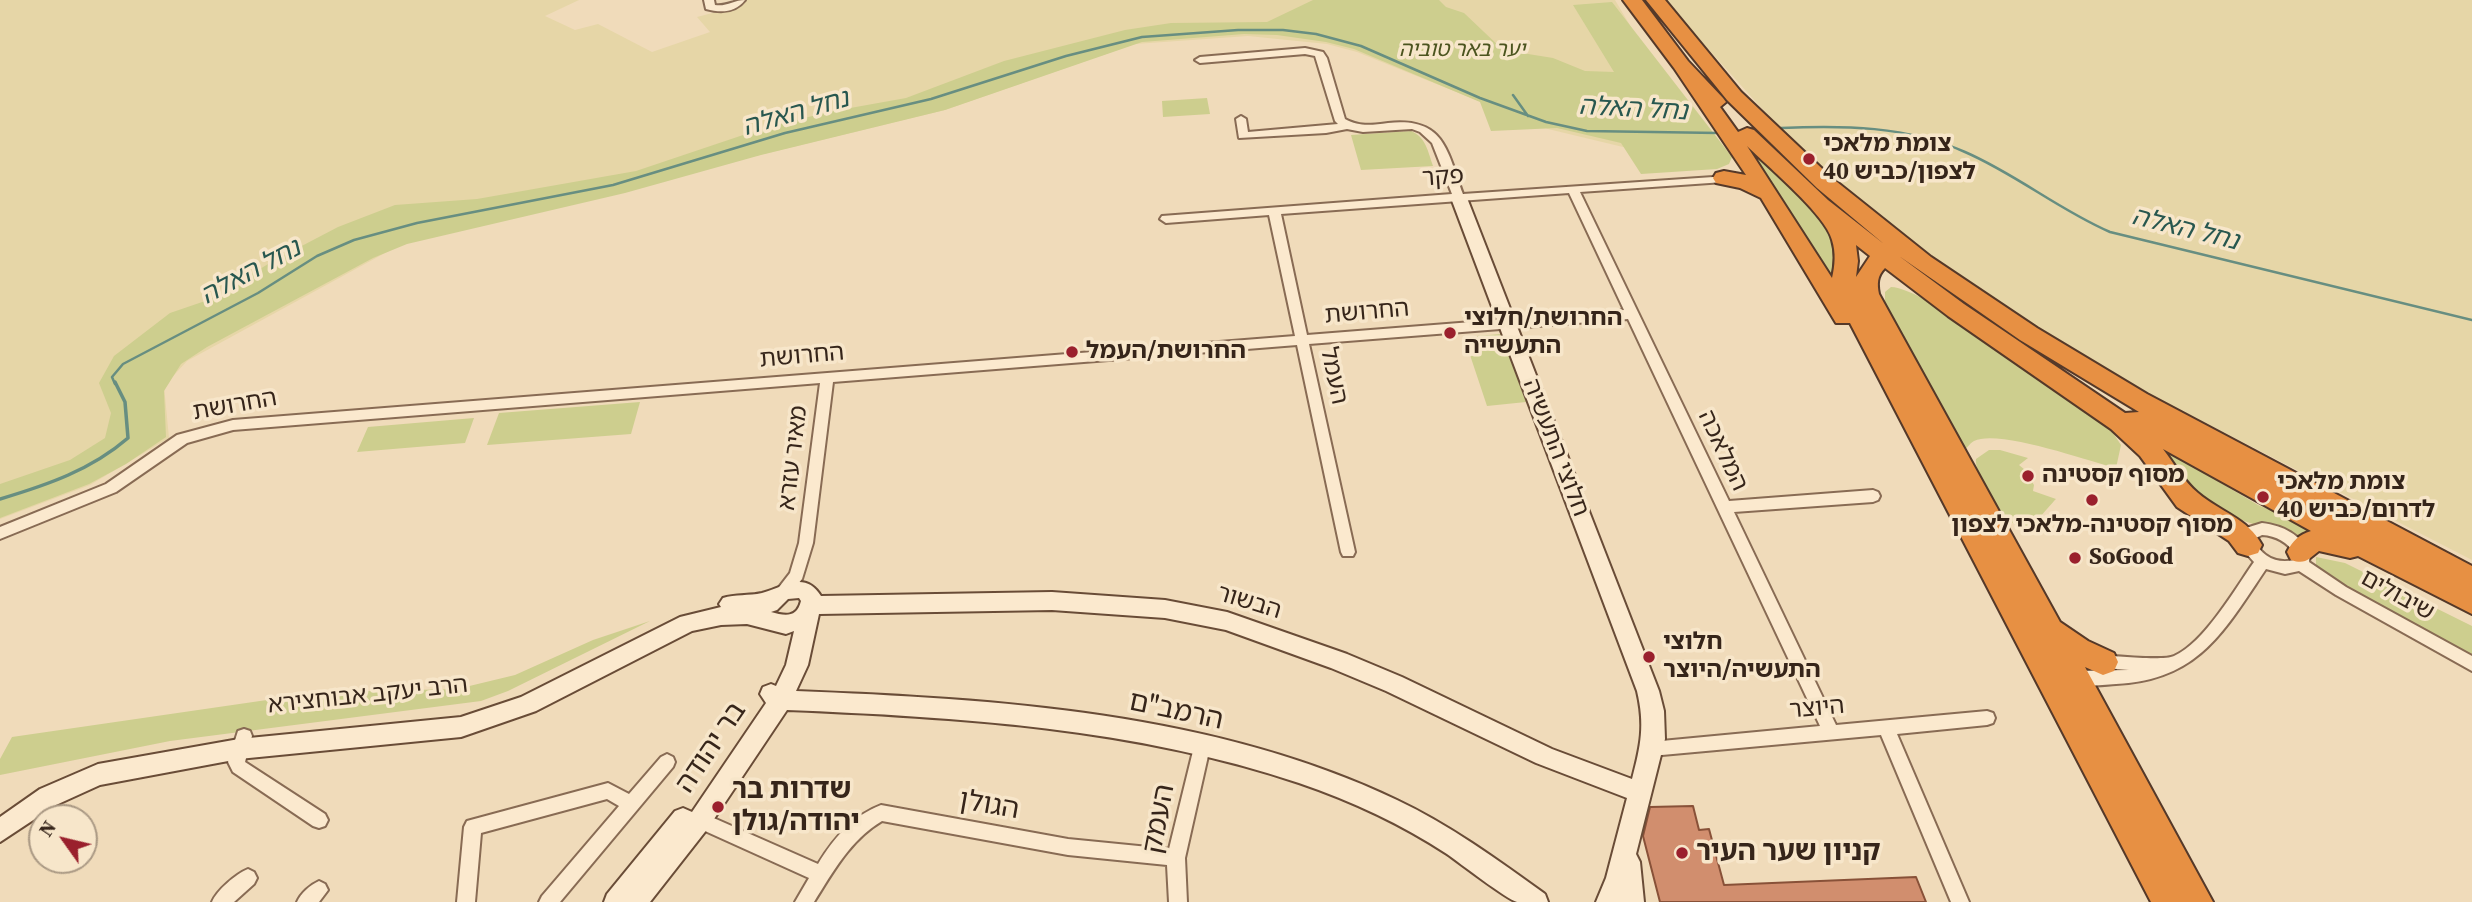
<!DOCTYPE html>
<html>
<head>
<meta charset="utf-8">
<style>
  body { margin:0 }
  #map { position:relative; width:2472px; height:902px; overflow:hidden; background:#f0dbba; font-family:"Source Serif 4",serif }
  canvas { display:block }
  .north { position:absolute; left:28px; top:804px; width:70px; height:70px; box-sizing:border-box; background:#f7e6ca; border:2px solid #aa9984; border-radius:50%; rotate:304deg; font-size:19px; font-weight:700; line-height:28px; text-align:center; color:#36251a }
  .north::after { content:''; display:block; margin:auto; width:24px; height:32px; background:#9a202d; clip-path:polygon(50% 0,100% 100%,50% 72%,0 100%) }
</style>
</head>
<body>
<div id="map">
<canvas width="2472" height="902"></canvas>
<div class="north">N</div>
</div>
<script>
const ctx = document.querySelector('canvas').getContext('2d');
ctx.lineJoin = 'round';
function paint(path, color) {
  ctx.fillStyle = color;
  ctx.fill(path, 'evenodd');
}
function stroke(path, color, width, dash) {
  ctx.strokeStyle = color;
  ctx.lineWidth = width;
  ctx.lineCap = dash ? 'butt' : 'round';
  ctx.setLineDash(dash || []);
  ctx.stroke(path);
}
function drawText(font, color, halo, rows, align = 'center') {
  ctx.font = font + ' "Source Serif 4","Noto Sans Hebrew",serif';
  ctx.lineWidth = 7;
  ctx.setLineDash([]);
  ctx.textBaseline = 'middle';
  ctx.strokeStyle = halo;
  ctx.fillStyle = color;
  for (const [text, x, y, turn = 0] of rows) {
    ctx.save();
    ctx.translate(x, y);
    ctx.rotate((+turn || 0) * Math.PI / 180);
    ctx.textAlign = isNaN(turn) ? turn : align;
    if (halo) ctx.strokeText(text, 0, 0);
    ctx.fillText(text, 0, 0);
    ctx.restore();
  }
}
const farmland = new Path2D(`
  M0,0H579L545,16L575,30L598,24L652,52L710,32L697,17L743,5L745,0H1615L1651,61L1705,137L1623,147L1548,129L1357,52L1327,44L1248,36L1135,44L945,110L439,233L396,247L187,361L164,386L169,438L90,485L0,519Z
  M1664,0H2472V560L2083,360L1889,226L1784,133Z`);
const green = new Path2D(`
  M1313,0H1439L1446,7L1464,13L1503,50L1553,58L1585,71L1614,72L1573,5L1612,2L1732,157L1729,164L1717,169L1641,174L1621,143L1557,128L1491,131L1480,102L1354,49L1326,42L1277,35L1244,34L1142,42L945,110L761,155L625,193L407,244L373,258L207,347L181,364L164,391L166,437L126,464L89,484L0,518V484L70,460L105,438L111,413L99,383L114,356L170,313L211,299L273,261L338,227L395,205L477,199L636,171L758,130L828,112L906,98L1004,61L1125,30L1171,23L1267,22Z
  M1207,98L1210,114L1163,117L1162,101Z
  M1731,122L1832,224L1856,319L1725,123Z
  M1411,131C1426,137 1428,152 1433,166L1361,170L1351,135Z
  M1891,287C1926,287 2062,394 2098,420L2113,433L2121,445L2116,468C2087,461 1999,429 1974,441C1970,443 1965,450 1962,453L1885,309V292Z
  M1501,334L1526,402L1487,406L1464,337Z
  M640,402L631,434L487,445L499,413Z
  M474,418L465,443L357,452L368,427Z
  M2147,439L2258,505L2330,535L2299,539L2244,521L2187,492Z
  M1989,450H2000L2028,458L2019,465L2025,470L2034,485L2033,491L2056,499C2048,507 2035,526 2023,527C2005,527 1974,475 1976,459Z
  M2316,557L2345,563L2472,626V658L2334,584L2316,568Z
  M650,621L508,691L481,701L170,741L0,775V759L12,737L322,692L457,689L515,675L593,640Z`);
const streamFar1 = new Path2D(`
  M1513,95L1528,116
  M1781,128C1843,125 1907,126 1965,152C2016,174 2059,210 2110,232L2472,320
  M115,384L112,377L123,364L258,293L317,256L354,240L417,223L613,185L785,133L931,99L1066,56L1142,37L1238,30H1283L1316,34L1361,46L1480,98L1546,122L1587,131L1718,133`);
const stream = new Path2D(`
  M0,499C47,485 91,470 128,438L125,402L115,382`);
const building = new Path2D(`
  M1693,806L1699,830L1709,829L1724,885L1916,877L1926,902H1660L1643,836L1650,807Z`);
const street = new Path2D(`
  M704,0H714L715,5C726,7 734,0 745,0C735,13 721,13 706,9Z
  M1305,48L1323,52L1327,58L1345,119C1359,127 1372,125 1388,123C1444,117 1447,150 1463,194L1728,176L1730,178L1724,182L1580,192L1729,501L1873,490L1878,492L1880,496L1878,500L1873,502L1734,512L1836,725L1987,711L1993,713L1995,718L1993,723L1987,725L1897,734L1969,902H1951L1881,735L1651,756L1645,754L1643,749L1645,744L1651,742L1820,726L1628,319L1309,344L1355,552L1353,556H1343L1341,552L1297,345L833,382L813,543L802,579L789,595L784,597L779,595L776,591L790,573L799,543L820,383L233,430L187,443L116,492L0,539V527L106,484L177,435L233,420L1295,336L1269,215L1166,223L1160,219L1162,216L1452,194L1432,143L1420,132L1412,129L1363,132L1347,129L1326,133L1239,138L1236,119L1241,116L1246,119L1248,132L1338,124L1335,121L1315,56L1305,54L1200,63L1195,60L1200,57ZM1569,193L1624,310L1307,335L1281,214Z
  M2262,523C2284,526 2300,534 2310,554L2309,562L2346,587L2472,656V671L2336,595L2299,571L2285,574L2266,569C2224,631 2199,680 2116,684C2101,685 2082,688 2068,683L2066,678L2068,673L2074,671L2129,670L2093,667L2091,662L2093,657L2099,655C2113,656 2164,661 2174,656C2204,643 2235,589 2254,562L2244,551L2240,539L2246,528ZM2262,535C2277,536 2287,542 2295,554L2294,560C2277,564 2261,557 2254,539Z
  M244,729L250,731L252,736L245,762L325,814L328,820L325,826L319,828L313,826L233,772L228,762L238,731Z
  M1202,740L1208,742L1210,747L1185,858L1187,902H1169L1167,865L1068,855L882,821C850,840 833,872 814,902H795L809,878L694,826L691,820L694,814L700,812L818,864C833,839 852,816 881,805L1068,839L1169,849L1194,747L1196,742Z
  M667,754L673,757L675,762L673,767L560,902H539L542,896L619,806L607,799L481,833L475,902H457L464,827L467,821L608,783L629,794L661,757Z
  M248,869L254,872L257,878L254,884L234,902H212C217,890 236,874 248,869Z
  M319,881L325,884L328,890L319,902H297C301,893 310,885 319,881Z`);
const secondary = new Path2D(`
  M1459,193L1467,198L1659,691L1664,711L1665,739L1636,854L1640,862L1644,902H1596L1606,878L1627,798L1536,763L1386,691L1331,668L1226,630L1165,618L1052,610L819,614L808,665L796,691C997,699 1213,712 1397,800C1450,825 1498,860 1545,894L1548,902C1539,902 1526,902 1517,902C1506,899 1460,863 1447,854C1401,824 1352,801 1299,783C1135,728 959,717 787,710L708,828L650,902H604L607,894L675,811L683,808L692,812L766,703L760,694L763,687L771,684L776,686L786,665L794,631L786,634L747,624L721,625L692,631L536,711L461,737L239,759L100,785L56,805L0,842V817L40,789L98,764L239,739L461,717L521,697L680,617L721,607L719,604L723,598C735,594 749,596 762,593C784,587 805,570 821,596L1052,592L1165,600L1227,612L1347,654L1402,677L1552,749L1632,779C1641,745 1645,725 1637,691L1451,198ZM799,598L801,601C797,618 785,616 771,612L777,610L788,599Z`);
const highway = new Path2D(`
  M1623,0H1642L1688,61L1723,98L1726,102L1720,107L1738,132L1747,128L1754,130L1828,200L1884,244L1817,188L1727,100L1646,0H1665L1741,92L1832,178L1931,257L2037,328L2147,394L2472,566V614L2358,556L2350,558L2319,551C2308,559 2306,565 2291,560L2287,552C2293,540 2299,535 2311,531L2163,449C2174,463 2184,482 2198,493C2220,512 2248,518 2262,545L2258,553L2248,556L2238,553L2229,541L2177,507L2140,456L2111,429L1948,316L1885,268C1877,276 1877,284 1879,294L2060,622L2088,641L2114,653L2118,662L2114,671L2103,675L2085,667L2213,902H2151L1850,323H1836L1761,198L1740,188L1716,183L1713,178L1716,173L1724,171L1746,175L1674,68ZM1747,146C1767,166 1826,215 1832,240C1836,253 1835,265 1832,278ZM1856,245L1870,256L1856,277L1858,261ZM1899,256L2020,340L2139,412L2125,413L1964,304Z`);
const markers = [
  [1809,159,7,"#9a202d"],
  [1450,333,7,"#9a202d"],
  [1072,352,7,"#9a202d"],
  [2028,476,7,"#9a202d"],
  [2263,497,7,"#9a202d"],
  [2092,500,7,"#9a202d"],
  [2075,558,7,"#9a202d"],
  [1649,657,7,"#9a202d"],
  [718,807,7,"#9a202d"],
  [1682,853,7,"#9a202d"]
];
const farParknames = [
  ["יער באר טוביה",1462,51]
];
const poiNames = [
  ["צומת מלאכי",1823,145],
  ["לצפון/כביש 40",1823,173],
  ["החרושת/חלוצי",1464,319],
  ["התעשייה",1464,347],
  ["החרושת/העמל",1086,352],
  ["מסוף קסטינה",2042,476],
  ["צומת מלאכי",2277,483],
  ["לדרום/כביש 40",2277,511],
  ["מסוף קסטינה-מלאכי לצפון",2092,526,"center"],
  ["SoGood",2089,558],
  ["חלוצי",1663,643],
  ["התעשיה/היוצר",1663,671]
];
const streetNames = [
  ["פקר",1443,178,-4],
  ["החרושת",1367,313,-5],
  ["החרושת",802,357,-5],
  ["העמל",1333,376,78],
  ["החרושת",235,406,-10],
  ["חלוצי התעשיה",1555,448,69],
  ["המלאכה",1722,451,65],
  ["מאיר עזרא",794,458,-83],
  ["שיבולים",2397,596,29],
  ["הבשור",1249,603,17],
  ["הרב יעקב אבוחצירא",368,696,-6],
  ["היוצר",1817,709,-5]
];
const waterNames = [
  ["נחל האלה",1633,110,3],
  ["נחל האלה",796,114,-16],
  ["נחל האלה",2185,230,14],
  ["נחל האלה",251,273,-28]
];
const nearStreetnames = [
  ["הרמב\"ם",1176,712,12],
  ["בר יהודה",712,748,-56],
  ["הגולן",989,806,10],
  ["העמק",1160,819,-79]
];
const nearPoinames = [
  ["שדרות בר",732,791],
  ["יהודה/גולן",732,823],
  ["קניון שער העיר",1696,853]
];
paint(farmland, '#e6d6a7');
paint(green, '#cdce8e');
stroke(streamFar1, '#678e81', 2.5);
stroke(stream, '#678e81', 3.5);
paint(building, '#d18e6e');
stroke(building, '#885138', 2);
stroke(street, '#886b54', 4);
stroke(secondary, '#694c37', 4);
stroke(highway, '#553929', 4);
paint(street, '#fbe9ce');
paint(secondary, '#fbe9ce');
paint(highway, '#e79043');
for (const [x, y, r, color] of markers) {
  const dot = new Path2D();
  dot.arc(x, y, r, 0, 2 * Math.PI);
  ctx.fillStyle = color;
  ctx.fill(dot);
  stroke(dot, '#f7e6ca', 2.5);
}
drawText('italic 21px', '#4b541f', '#f7e6ca', farParknames);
drawText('bold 24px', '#36251a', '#f7e6ca', poiNames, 'left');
drawText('24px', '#36251a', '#f7e6ca', streetNames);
drawText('italic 26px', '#28574f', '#f7e6ca', waterNames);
drawText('28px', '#36251a', '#f7e6ca', nearStreetnames);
drawText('bold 28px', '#36251a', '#f7e6ca', nearPoinames, 'left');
</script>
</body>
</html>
